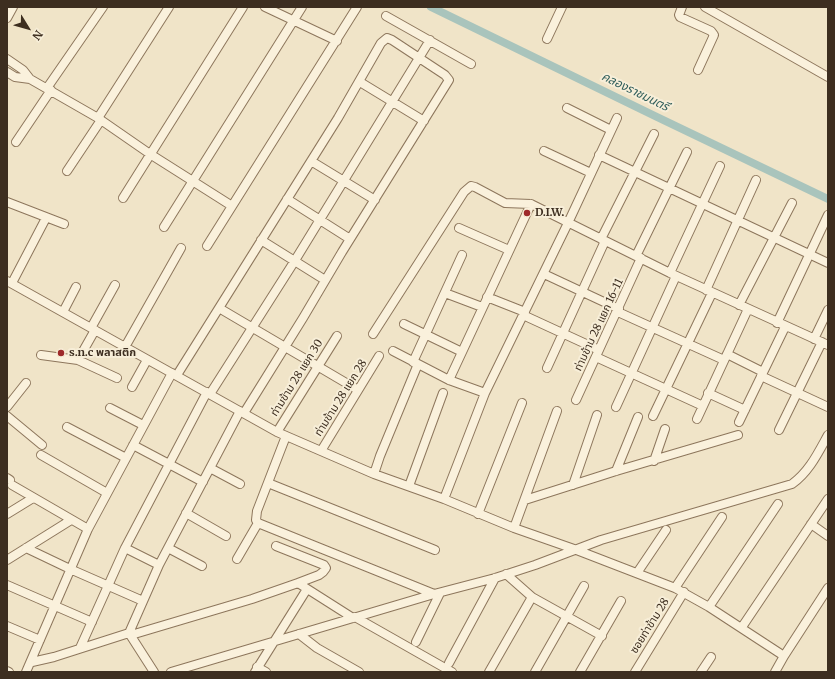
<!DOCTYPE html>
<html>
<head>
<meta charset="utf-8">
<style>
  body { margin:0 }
  #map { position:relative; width:835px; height:679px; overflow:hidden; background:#f0e4c8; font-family:Merriweather,serif }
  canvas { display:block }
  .frame { position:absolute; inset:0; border:8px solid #3d2e20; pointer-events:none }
  .north { position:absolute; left:8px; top:8px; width:40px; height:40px; -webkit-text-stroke:3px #f7eed8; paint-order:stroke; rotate:127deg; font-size:11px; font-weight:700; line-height:16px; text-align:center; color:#3d2e20 }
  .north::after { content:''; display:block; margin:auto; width:14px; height:18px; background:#3d2e20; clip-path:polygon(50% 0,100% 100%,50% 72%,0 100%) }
</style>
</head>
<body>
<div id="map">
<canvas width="835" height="679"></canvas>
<div class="frame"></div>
<div class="north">N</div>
</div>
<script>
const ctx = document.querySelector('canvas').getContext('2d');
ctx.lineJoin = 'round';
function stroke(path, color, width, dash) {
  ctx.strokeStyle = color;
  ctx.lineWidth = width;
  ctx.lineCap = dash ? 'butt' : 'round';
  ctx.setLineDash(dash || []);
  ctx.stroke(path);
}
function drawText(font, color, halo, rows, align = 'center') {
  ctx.font = font + ' Merriweather,"Noto Sans Thai",serif';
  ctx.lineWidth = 4;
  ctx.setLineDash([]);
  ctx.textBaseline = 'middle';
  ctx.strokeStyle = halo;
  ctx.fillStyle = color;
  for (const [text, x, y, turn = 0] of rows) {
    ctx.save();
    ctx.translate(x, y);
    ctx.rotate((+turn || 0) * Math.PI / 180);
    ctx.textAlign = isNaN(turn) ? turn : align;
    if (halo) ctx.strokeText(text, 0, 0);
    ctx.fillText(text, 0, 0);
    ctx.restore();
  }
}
const canal = new Path2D(`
  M431,7L657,117L828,199`);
const minor = new Path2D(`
  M265,7L337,41
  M682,7L679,15L680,17L711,31L714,35L698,70
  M705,7L828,77
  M386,16L471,64
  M7,18L13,7
  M547,39L562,7
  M7,59L23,70L30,79L98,118L150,154L232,206
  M7,72L15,77L30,79
  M360,82L424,121
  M47,88L103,7
  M567,108L611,130
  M98,118L169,7
  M16,142L51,90
  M544,151L591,173
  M599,155L828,263
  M311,161L375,200
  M67,171L101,120
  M123,198L243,7
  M287,199L350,239
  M7,202L64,224
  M164,227L302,7
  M459,228L509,250
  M601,239L654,134
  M261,240L325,280
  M207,246L357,7
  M636,256L687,152
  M670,273L720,166
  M544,274L619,309
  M7,281L277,432L374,474L444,499L514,528L574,549L675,588L709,607L784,656
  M12,283L46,218
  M706,290L756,180
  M445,293L482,307
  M487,297L525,312
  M739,305L792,203
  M219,308L358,390
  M63,312L76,287
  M618,312L724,360
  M523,315L599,350
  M777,323L828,215
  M404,324L462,352
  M91,328L115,285
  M373,334L464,192L471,186L475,187L505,203L531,204L670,273L828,345
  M814,339L828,310
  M125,347L181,248
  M393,351L449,380L485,393L568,223L617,118
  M727,354L763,372
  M41,355L78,360L117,378
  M596,357L703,406
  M78,360L95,330
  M413,362L462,255
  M547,368L605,241
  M177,375L338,118L381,43L387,38L392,40L445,75L449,80L342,252L303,318L244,413
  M761,376L828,407
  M449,380L531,204
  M132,387L147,360
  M708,393L745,410
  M210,394L294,262L430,40
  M576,400L641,258
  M7,407L26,383
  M616,407L676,276
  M110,408L143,425
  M7,416L42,445
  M653,416L712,293
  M697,419L748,309
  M739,422L785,327
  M67,427L126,458
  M779,430L822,342
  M277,432L337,336
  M286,436L257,511L256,520L258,523L434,594
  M133,445L203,482
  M321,451L379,356
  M41,455L107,493
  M654,461L665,429
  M210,468L240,484
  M616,471L638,417
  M374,474L380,456L418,364
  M7,478L10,480
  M268,483L435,550
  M12,485L88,529
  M573,485L597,415
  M409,486L443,393
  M444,499L485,393
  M525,500L616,471L738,435
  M186,513L226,536
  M7,514L33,498
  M478,514L522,403
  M811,524L828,536
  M514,528L557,411
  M276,546L324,565L326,568L323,572L319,575L298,583
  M26,548L70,569L143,601
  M125,548L159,565
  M168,548L202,566
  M237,559L258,523
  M7,560L71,520
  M637,573L666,530
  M506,574L532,597L602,636
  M7,585L92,622
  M675,588L722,517
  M709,607L778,504
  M355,617L452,672
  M7,626L40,640
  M742,627L828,499
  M129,633L154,672
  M299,634L317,648L359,672
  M131,635L252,599L298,583L353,618
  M416,642L440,593
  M80,648L125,548L207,392
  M32,662L54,657L129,633L159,565L240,411
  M449,663L495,578
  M257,667L266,672
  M7,671L9,672
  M26,672L88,529L172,373
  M171,672L434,594L495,578L535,565L601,540L792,484C809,472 818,453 828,435
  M255,672L307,589
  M489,672L532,597
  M535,672L584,586
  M580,672L621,601
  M635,672L684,592
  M701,672L711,657
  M775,672L784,656L828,588`);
const markers = [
  [527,213,4,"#9e2a2b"],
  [61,353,4,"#9e2a2b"]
];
const poiNames = [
  ["D.I.W.",535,213],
  ["s.n.c พลาสติก",69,353]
];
const streetNames = [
  ["ท่ามข้าม 28 แยก 16-11",599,325,-65],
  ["ท่ามข้าม 28 แยก 30",297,378,-58],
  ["ท่ามข้าม 28 แยก 28",341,398,-58],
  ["ซอยท่าข้าม 28",650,626,-58]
];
const waterNames = [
  ["คลองราชมนตรี",635,92,26]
];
stroke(canal, '#a9c4bc', 8);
stroke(minor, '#8d765c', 10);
stroke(minor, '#faf1dc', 8);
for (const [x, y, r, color] of markers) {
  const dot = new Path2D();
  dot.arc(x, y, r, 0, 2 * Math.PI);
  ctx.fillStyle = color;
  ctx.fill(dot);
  stroke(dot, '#f7eed8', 1.5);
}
drawText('bold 11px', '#3d2e20', '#f7eed8', poiNames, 'left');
drawText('11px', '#3d2e20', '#f7eed8', streetNames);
drawText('italic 12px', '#2f5d5a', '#f7eed8', waterNames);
</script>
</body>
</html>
